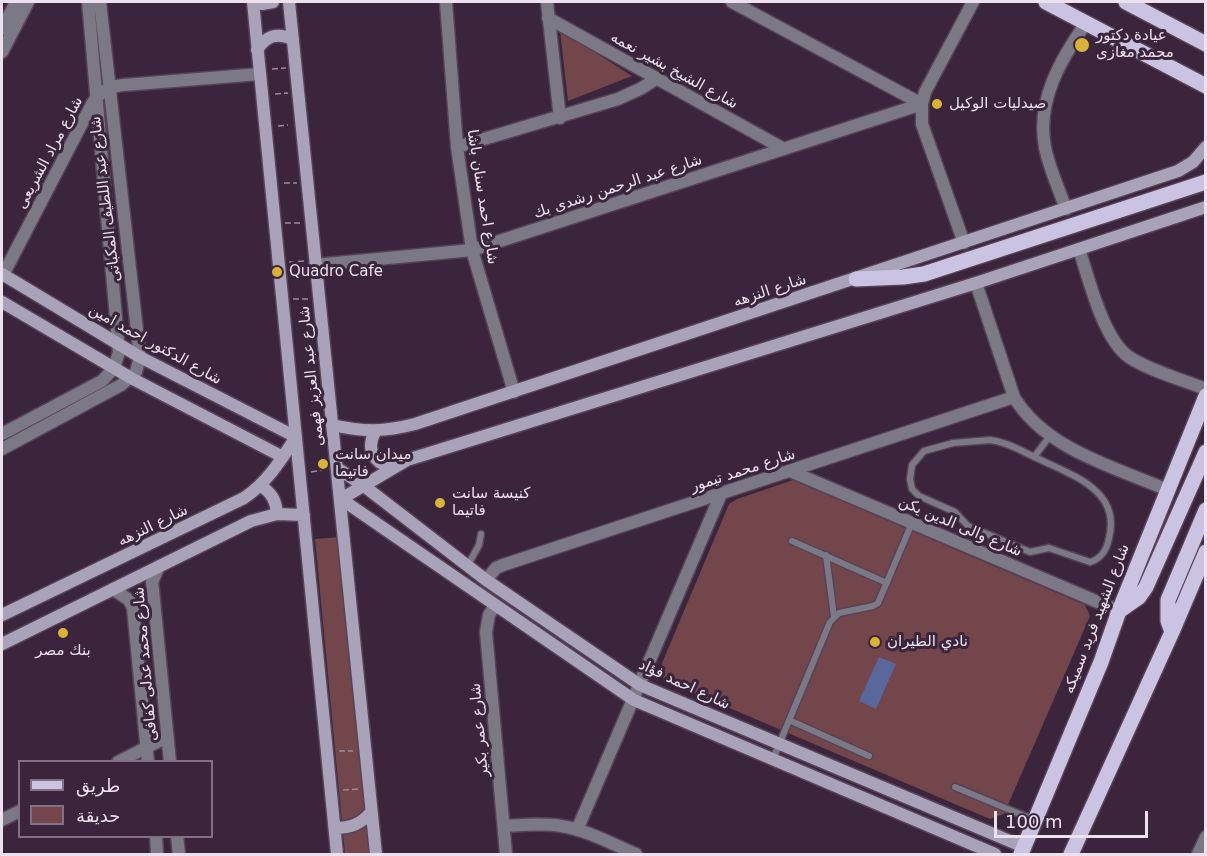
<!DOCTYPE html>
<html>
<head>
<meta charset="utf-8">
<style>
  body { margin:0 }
  #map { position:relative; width:1207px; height:856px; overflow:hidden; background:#3a253c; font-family:"DejaVu Sans",Cairo,sans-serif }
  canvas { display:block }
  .frame { position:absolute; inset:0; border:3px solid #ede0ef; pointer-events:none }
  .legend { position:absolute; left:18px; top:760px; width:195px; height:78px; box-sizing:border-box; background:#3a253c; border:2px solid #827084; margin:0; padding:8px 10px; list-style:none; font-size:18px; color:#ede0ef }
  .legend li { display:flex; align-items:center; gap:12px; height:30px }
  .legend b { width:30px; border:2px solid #827084 }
  .scale { position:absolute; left:994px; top:811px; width:154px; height:27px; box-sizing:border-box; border:3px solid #ede0ef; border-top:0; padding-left:8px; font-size:18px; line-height:21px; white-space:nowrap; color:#ede0ef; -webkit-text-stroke:4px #3a253c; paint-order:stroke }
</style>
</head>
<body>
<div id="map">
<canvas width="1207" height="856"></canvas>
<div class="frame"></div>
<ul class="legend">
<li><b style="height:8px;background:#cbc3e2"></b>طريق</li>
<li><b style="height:16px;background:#72464a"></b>حديقة</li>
</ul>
<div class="scale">100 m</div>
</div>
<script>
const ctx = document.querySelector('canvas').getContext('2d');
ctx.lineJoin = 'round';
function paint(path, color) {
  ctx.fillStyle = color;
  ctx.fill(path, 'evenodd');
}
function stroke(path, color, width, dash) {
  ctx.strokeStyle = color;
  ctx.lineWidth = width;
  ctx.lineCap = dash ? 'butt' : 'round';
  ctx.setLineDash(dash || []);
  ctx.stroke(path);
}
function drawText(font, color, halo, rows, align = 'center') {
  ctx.font = font + ' "DejaVu Sans",Cairo,sans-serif';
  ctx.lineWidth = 6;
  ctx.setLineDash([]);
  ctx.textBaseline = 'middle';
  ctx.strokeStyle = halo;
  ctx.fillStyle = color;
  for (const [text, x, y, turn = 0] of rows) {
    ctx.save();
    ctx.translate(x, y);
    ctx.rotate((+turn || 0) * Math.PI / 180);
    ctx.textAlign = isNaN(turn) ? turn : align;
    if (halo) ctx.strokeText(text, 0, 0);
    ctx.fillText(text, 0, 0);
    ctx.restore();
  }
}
const green = new Path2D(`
  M560,30L632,76L568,101Z
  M793,480L1085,605L1090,616L1004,814L990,819L666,681L660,674V668L729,504L737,499Z
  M340,537L370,854H345L315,539Z`);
const water = new Path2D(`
  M879,657L896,664L876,709L859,701Z`);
const path = new Path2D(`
  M272,69L286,68
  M275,94L288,93
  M278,126L288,125
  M284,183H297
  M285,223H301
  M289,262L305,261
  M293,299H309
  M311,472L324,470
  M339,751H353
  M343,790L359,789`);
const lane = new Path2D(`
  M990,440C1008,442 1025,453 1041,460C1074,476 1121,491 1109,538C1107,549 1101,559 1090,562L1049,548L1030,552L968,526L955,512L919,496L912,489L910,479L912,465L924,451L953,443Z
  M1034,457L1050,436
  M792,541L887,583
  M826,555L834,617
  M468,565L479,545L481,534
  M789,720L869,756
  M773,759L830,622L839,613L873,606L878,603L912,523
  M955,787L1034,820`);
const street = new Path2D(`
  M446,2L457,147L472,250L514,392
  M547,2L560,118
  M732,2L922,104
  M548,18L784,149
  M2,29L16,2
  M2,52L28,2
  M457,147L618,99L642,88L657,78
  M1066,209C1059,189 1049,168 1045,147C1036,101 1061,59 1086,23
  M964,243L922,124V104L925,92L973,2
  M1079,249C1089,279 1103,339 1129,357C1148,370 1183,380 1206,389
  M315,265L472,250L922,104
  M3,275L92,104C100,92 109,86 124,85L260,74
  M976,283L1014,397C1045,449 1114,467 1168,490
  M2,434L102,381L114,368L119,352L88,2
  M2,449L121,385L136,372L140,357L100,2
  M790,471L1119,611
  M159,566L152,582L153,590L170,762
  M486,580L496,568L503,565L1014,397
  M113,589L129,600L133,608L148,762
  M495,605L489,615L486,632L506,854
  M118,762L167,737
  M2,820L20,811
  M504,826C523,825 542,823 561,826C587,830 612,844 636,854
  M577,830L721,494
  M156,836L157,854
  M177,836L179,854
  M1198,854L1206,837`);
const secondary = new Path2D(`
  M273,2L262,4L253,2L337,854
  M289,2L376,854
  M257,50C266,36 276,32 293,39
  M2,274L140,357L296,437C281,460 267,483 244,498L2,615
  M2,302L131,378L283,457
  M332,425C364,432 384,432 415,424L1178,171L1193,162L1206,147
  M375,432C366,448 373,463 391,467
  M337,468L364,486L486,580L640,685L1024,847
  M261,486C272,493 276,501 277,514
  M2,644L251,521L277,514L304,515
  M335,828C351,828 361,824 371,812
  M995,854L634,700L341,499L407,460L976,283L1206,207`);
const primary = new Path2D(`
  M1046,2L1206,86
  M1126,2L1206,44
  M856,279L903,277L924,274L1206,182
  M1119,611L1139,597L1146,587L1206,452
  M1172,632L1168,621V600L1206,510
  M1021,854L1101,662L1119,611L1206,396
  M1071,854L1172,632L1206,552`);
const markers = [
  [1082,45,8,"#d9b334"],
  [937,104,6,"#d9b334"],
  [277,272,6,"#d9b334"],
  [323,464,6,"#d9b334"],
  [440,503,6,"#d9b334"],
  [63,633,6,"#d9b334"],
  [875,642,6,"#d9b334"]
];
const poiNames = [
  ["عيادة دكتور",1096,36],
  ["محمد مغازى",1096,53],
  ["صيدليات الوكيل",949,104],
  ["Quadro Cafe",289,272],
  ["ميدان سانت",335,455],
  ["فاتيما",335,472],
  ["كنيسة سانت",452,494],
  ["فاتيما",452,511],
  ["نادي الطيران",887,642],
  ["بنك مصر",63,651,"center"]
];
const streetNames = [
  ["شارع الشيخ بشير نعمه",674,71,29],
  ["شارع مراد الشريعى",50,153,-62],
  ["شارع عبد الرحمن رشدى بك",618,187,-18],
  ["شارع احمد سنان باشا",482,197,81],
  ["شارع عبد اللطيف المكباتى",106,199,-97],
  ["شارع النزهه",770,291,-18],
  ["شارع الدكتور احمد امين",155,345,29],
  ["شارع عبد العزيز فهمى",312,376,-96],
  ["شارع محمد تيمور",743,471,-18],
  ["شارع النزهه",153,526,-26],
  ["شارع والى الدين يكن",960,527,23],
  ["شارع الشهيد فريد سميكه",1097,619,-69],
  ["شارع محمد عدلى كفافى",146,664,-95],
  ["شارع احمد فؤاد",684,685,25],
  ["شارع عمر بكير",480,730,-95]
];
paint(green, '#72464a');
paint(water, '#58679c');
stroke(lane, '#574359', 9);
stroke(street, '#574359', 15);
stroke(secondary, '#574359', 15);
stroke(primary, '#574359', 18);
stroke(path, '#9c8c9e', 1.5, [6, 3]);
stroke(lane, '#7c7987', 6);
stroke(street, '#7c7987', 12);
stroke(secondary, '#a9a3ba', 12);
stroke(primary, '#cbc3e2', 15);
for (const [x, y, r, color] of markers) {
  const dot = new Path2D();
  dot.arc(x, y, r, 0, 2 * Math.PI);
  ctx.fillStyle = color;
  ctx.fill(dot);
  stroke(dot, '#3a253c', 2);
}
drawText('15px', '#ede0ef', '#3a253c', poiNames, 'left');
drawText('15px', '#ede0ef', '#3a253c', streetNames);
</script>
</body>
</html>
